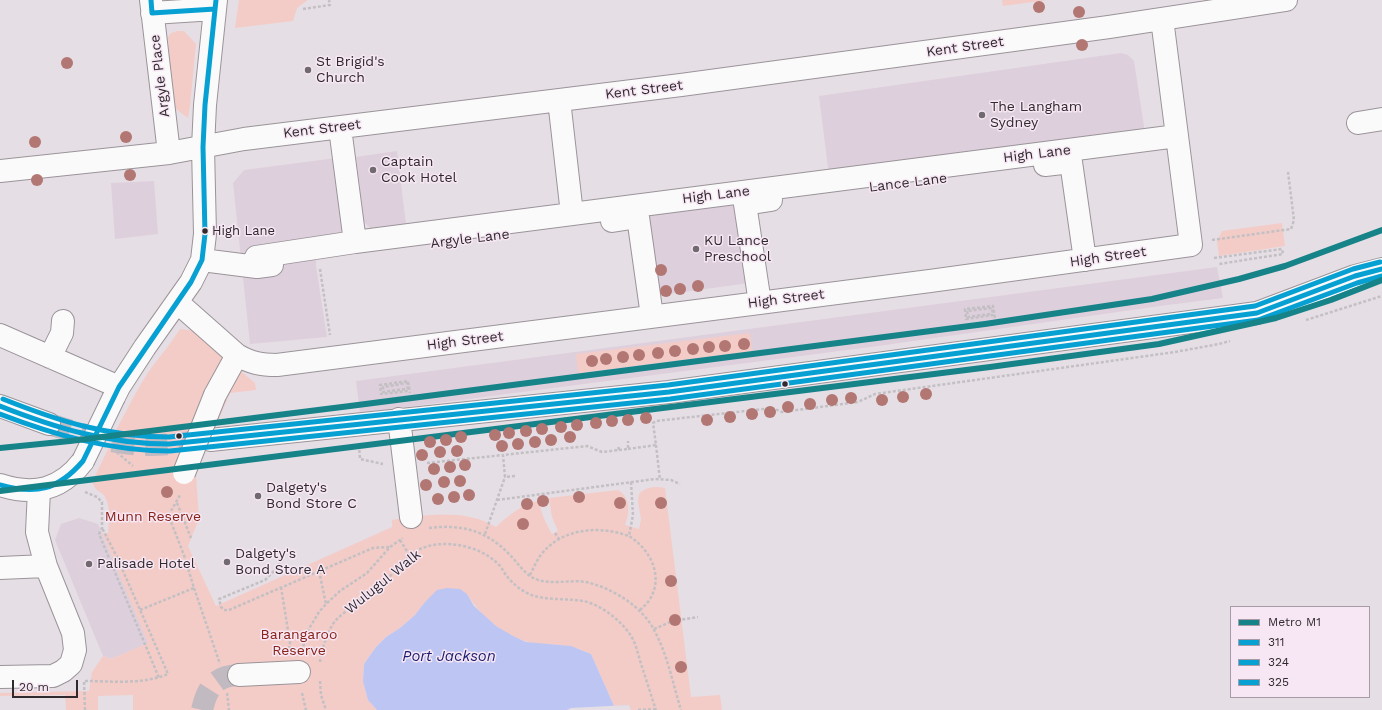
<!DOCTYPE html>
<html>
<head>
<meta charset="utf-8">
<style>
  body { margin:0 }
  #map { position:relative; width:1382px; height:710px; overflow:hidden; background:#e6dee5; font-family:"Work Sans",sans-serif }
  canvas { display:block }
  .legend { position:absolute; left:1230px; top:606px; width:140px; height:92px; box-sizing:border-box; background:#f7e7f4; border:1px solid #a79ba5; margin:0; padding:5px 7px; list-style:none; font-size:12px; color:#302a2f }
  .legend li { display:flex; align-items:center; gap:8px; height:20px }
  .legend b { width:20px; border:1px solid #a79ba5 }
  .scale { position:absolute; left:12px; top:680px; width:66px; height:18px; box-sizing:border-box; border:2px solid #302a2f; border-top:0; padding-left:5px; font-size:12px; line-height:14px; white-space:nowrap; color:#302a2f; -webkit-text-stroke:3px #f7e7f4; paint-order:stroke }
</style>
</head>
<body>
<div id="map">
<canvas width="1382" height="710"></canvas>
<ul class="legend">
<li><b style="height:5px;background:#168388"></b>Metro M1</li>
<li><b style="height:5px;background:#07a0d2"></b>311</li>
<li><b style="height:5px;background:#07a0d2"></b>324</li>
<li><b style="height:5px;background:#07a0d2"></b>325</li>
</ul>
<div class="scale">20 m</div>
</div>
<script>
const ctx = document.querySelector('canvas').getContext('2d');
ctx.lineJoin = 'round';
function paint(path, color) {
  ctx.fillStyle = color;
  ctx.fill(path, 'evenodd');
}
function stroke(path, color, width, dash) {
  ctx.strokeStyle = color;
  ctx.lineWidth = width;
  ctx.lineCap = dash ? 'butt' : 'round';
  ctx.setLineDash(dash || []);
  ctx.stroke(path);
}
function drawText(font, color, halo, rows, align = 'center') {
  ctx.font = font + ' "Work Sans",sans-serif';
  ctx.lineWidth = 3;
  ctx.setLineDash([]);
  ctx.textBaseline = 'middle';
  ctx.strokeStyle = halo;
  ctx.fillStyle = color;
  for (const [text, x, y, turn = 0] of rows) {
    ctx.save();
    ctx.translate(x, y);
    ctx.rotate((+turn || 0) * Math.PI / 180);
    ctx.textAlign = isNaN(turn) ? turn : align;
    if (halo) ctx.strokeText(text, 0, 0);
    ctx.fillText(text, 0, 0);
    ctx.restore();
  }
}
const built = new Path2D(`
  M1121,53L1128,55L1134,61L1145,133L829,176L819,96Z
  M397,151L406,224L371,229L364,222L356,157Z
  M336,158L344,236L316,244V266L327,337L250,344L233,183L244,170Z
  M154,181L158,234L115,239L111,183Z
  M737,201L749,283L655,296L643,215Z
  M1217,267L1223,298L1160,306L878,346L360,413L356,381Z
  M79,518L98,524L149,643L111,659L103,656L55,540L61,524Z`);
const green = new Path2D(`
  M239,0H308L297,8L293,21L235,28Z
  M1002,0H1047L1003,6Z
  M177,31H184L196,44L190,106L188,118L173,107L168,37L171,33Z
  M1282,223L1285,246L1219,256L1217,241L1222,231Z
  M180,329L189,330L194,332L255,383L256,390L230,393L196,473L199,519L188,546L216,606L392,527V520C427,515 464,508 496,527C508,516 523,503 539,501C541,514 546,523 552,534L558,531L552,517L549,498L618,490C631,498 630,512 625,525L639,529L641,519L638,501L639,494C646,487 655,486 665,488L691,697L720,695L722,710H631L629,705L614,706L591,654C585,652 578,648 571,647C557,643 540,646 525,641C501,634 480,615 467,594L425,602L415,615L400,628L386,637L376,647L364,664L363,682L368,700L377,710H133V695L98,696V710H66L65,695L0,696V693L89,691L92,672L103,656L111,659L148,643L102,533H108C109,522 111,508 105,497C101,490 93,492 93,480L112,441L114,434C126,412 137,388 152,367C162,354 171,343 180,329Z
  M750,333L752,351L578,373L576,354Z`);
const water = new Path2D(`
  M447,588L460,589L467,594L474,606L496,626L513,636L526,642L571,646L591,654L614,706L629,705L631,710H377L368,700L363,682L364,664L376,647L386,637L400,628L415,615L425,602L437,590Z`);
const pier = new Path2D(`
  M629,705L631,710H567L571,708Z`);
const minorTunnel = new Path2D(`
  M49,424C81,434 116,445 151,445C171,445 190,442 210,440
  M202,710C207,688 215,676 239,675`);
const path = new Path2D(`
  M303,9L330,5L329,0
  M1212,240L1291,229L1294,220L1288,172
  M1214,258L1282,249L1283,254L1219,264
  M320,269L330,335
  M990,314L968,317L967,311L992,308L993,315L966,319L965,309L993,306L995,318
  M1306,320L1382,296
  M405,389L383,392V387L407,383L408,391L381,394L380,385L408,381L410,393
  M359,445L360,459L383,464
  M656,445L660,480
  M113,449L133,466
  M628,449L656,445L653,423L656,421L772,408L782,412L858,402L875,394L1175,352L1219,344L1230,341
  M619,450L628,449V441
  M427,463L503,455
  M515,476L505,477L503,455L587,446L602,452L619,450L618,445
  M631,482L633,515L629,536C650,549 664,576 650,599C647,604 643,607 639,611
  M85,492L97,497L102,502V528L99,534L159,678
  M497,500L655,479L671,480L680,484
  M177,503L191,538
  M429,528C461,524 486,530 509,554C516,561 522,570 530,576C546,587 568,579 586,582C612,588 642,606 654,630C667,653 673,684 681,710
  M555,533L559,539
  M485,534L505,477
  M400,540L410,556
  M283,559L274,571L265,580L219,599L221,607L224,610H229L373,548L389,547
  M319,571L326,604
  M530,575C533,569 536,562 540,556C561,528 598,525 629,536
  M281,587L290,643L289,650
  M194,588L220,664
  M140,610L194,588L184,555L169,517L171,511L180,495
  M654,629L673,621L698,617
  M302,651L307,632L319,612L326,604L340,591L367,573L390,547L403,538
  M320,662C321,651 328,629 336,620C342,614 350,608 357,603C363,598 371,595 377,590C388,581 395,568 406,559C409,556 414,552 418,550C441,538 479,545 497,563C501,566 503,571 506,575C512,583 520,590 529,594C546,601 565,598 583,601C600,604 622,621 631,636C636,644 638,654 641,664C646,679 651,695 656,710
  M320,681L321,695L326,710
  M227,693L229,710
  M302,693L306,710
  M85,710L84,681C111,681 142,685 168,674L117,557L102,528
  M638,710L656,709`);
const minor = new Path2D(`
  M151,0L169,153
  M152,13L215,9
  M559,100L572,214
  M1358,123L1382,119
  M340,128L355,242
  M1045,165L1071,162L1085,260
  M0,171L169,153L244,139L681,85L1109,27L1286,0
  M612,221L638,217L652,316
  M256,257L355,242L1177,136
  M202,260L257,267L272,265
  M177,302L237,355C251,363 261,365 277,365L930,281L1191,245L1162,19
  M760,303L745,204L771,200
  M0,335L119,387
  M50,357L62,333L63,321
  M215,395L237,355
  M114,397L119,387L145,347L191,282L202,260L205,234L203,147L205,105L216,0
  M0,406L49,424
  M399,419L411,517
  M210,440L669,392L1257,313L1355,276L1382,269
  M0,485C34,496 61,490 83,461
  M0,568L46,566
  M239,675L299,672
  M0,677L53,676L63,671L71,664L75,650L73,633L46,566L37,532L39,490`);
const minorBridge = new Path2D(`
  M83,461L114,397
  M184,473L215,395`);
const bus1 = new Path2D(`
  M151,0L152,13L215,9
  M0,406C56,428 108,444 169,444L669,392L1257,313L1355,276L1382,269
  M0,485C36,495 58,490 83,461L119,387L191,282L202,260L205,234L203,147L205,105L216,0`);
const bus2 = new Path2D(`
  M0,414C55,435 110,451 170,451L670,399L1258,320L1357,283L1382,276`);
const bus3 = new Path2D(`
  M3,399C58,421 109,437 169,437L668,385L1255,306L1353,269L1380,262`);
const metro1 = new Path2D(`
  M0,448L70,441L350,406L985,324L1152,299L1239,279L1285,266L1382,230
  M0,491L990,367L1159,344L1276,318L1331,300L1382,280`);
const trees = [
  [1039,7],
  [1079,12],
  [1082,45],
  [67,63],
  [126,137],
  [35,142],
  [130,175],
  [37,180],
  [661,270],
  [698,286],
  [680,289],
  [666,291],
  [744,344],
  [725,346],
  [709,347],
  [693,349],
  [675,351],
  [658,353],
  [639,355],
  [623,357],
  [606,359],
  [592,361],
  [926,394],
  [903,397],
  [851,398],
  [832,400],
  [882,400],
  [810,404],
  [788,407],
  [770,412],
  [752,414],
  [730,417],
  [646,418],
  [628,420],
  [707,420],
  [612,421],
  [596,423],
  [577,425],
  [561,427],
  [542,429],
  [526,431],
  [509,433],
  [495,435],
  [461,437],
  [570,437],
  [446,440],
  [551,440],
  [430,442],
  [535,442],
  [518,444],
  [502,446],
  [457,451],
  [440,452],
  [422,455],
  [465,465],
  [450,467],
  [434,469],
  [460,481],
  [444,482],
  [426,485],
  [167,492],
  [469,495],
  [454,497],
  [579,497],
  [438,499],
  [543,501],
  [620,503],
  [661,503],
  [527,504],
  [523,524],
  [671,581],
  [675,620],
  [681,667]
];
const markers = [
  [308,70,4,"#70696f"],
  [982,115,4,"#70696f"],
  [373,170,4,"#70696f"],
  [205,231,3.5,"#302a2f"],
  [696,249,4,"#70696f"],
  [785,384,3.5,"#302a2f"],
  [179,436,3.5,"#302a2f"],
  [258,496,4,"#70696f"],
  [227,562,4,"#70696f"],
  [89,564,4,"#70696f"]
];
const busNames = [
  ["High Lane",212,231]
];
const streetNames = [
  ["Kent Street",965,47,-8],
  ["Argyle Place",160,76,-97],
  ["Kent Street",644,90,-7],
  ["Kent Street",322,129,-7],
  ["High Lane",1037,154,-7],
  ["Lance Lane",908,183,-7],
  ["High Lane",716,195,-7],
  ["Argyle Lane",470,239,-7],
  ["High Street",1108,257,-8],
  ["High Street",786,299,-7],
  ["High Street",465,341,-7],
  ["Wulugul Walk",383,582,-39]
];
const poiNames = [
  ["St Brigid's",316,62],
  ["Church",316,78],
  ["The Langham",990,107],
  ["Sydney",990,123],
  ["Captain",381,162],
  ["Cook Hotel",381,178],
  ["KU Lance",704,241],
  ["Preschool",704,257],
  ["Dalgety's",266,488],
  ["Bond Store C",266,504],
  ["Dalgety's",235,554],
  ["Bond Store A",235,570],
  ["Palisade Hotel",97,564]
];
const parkNames = [
  ["Munn Reserve",153,517],
  ["Barangaroo",299,635],
  ["Reserve",299,651]
];
const waterNames = [
  ["Port Jackson",449,657]
];
paint(built, '#decfdc');
paint(green, '#f3ccc8');
paint(water, '#bdc6f2');
paint(pier, '#e6dee5');
stroke(minorTunnel, '#c2bac1', 22, [22, 11]);
stroke(minor, '#9a9499', 24);
stroke(path, '#c3c0c3', 2.5, [3, 2]);
stroke(minor, '#fbfafb', 22);
stroke(minorBridge, '#9a9499', 24, []);
stroke(minorBridge, '#fbfafb', 22);
stroke(bus1, '#07a0d2', 5);
stroke(bus2, '#07a0d2', 5);
stroke(bus3, '#07a0d2', 5);
stroke(metro1, '#168388', 6);
ctx.fillStyle = '#b27773';
for (const [x, y] of trees) {
  ctx.beginPath();
  ctx.arc(x, y, 6, 0, 2 * Math.PI);
  ctx.fill();
}
for (const [x, y, r, color] of markers) {
  const dot = new Path2D();
  dot.arc(x, y, r, 0, 2 * Math.PI);
  ctx.fillStyle = color;
  ctx.fill(dot);
  stroke(dot, '#f7e7f4', 1.5);
}
drawText('13px', '#302a2f', '#f7e7f4', busNames, 'left');
drawText('14px', '#302a2f', '#f7e7f4', streetNames);
drawText('14px', '#302a2f', '#f7e7f4', poiNames, 'left');
drawText('14px', '#882216', '#f7e7f4', parkNames);
drawText('italic 15px', '#1a1d70', '#f7e7f4', waterNames);
</script>
</body>
</html>
